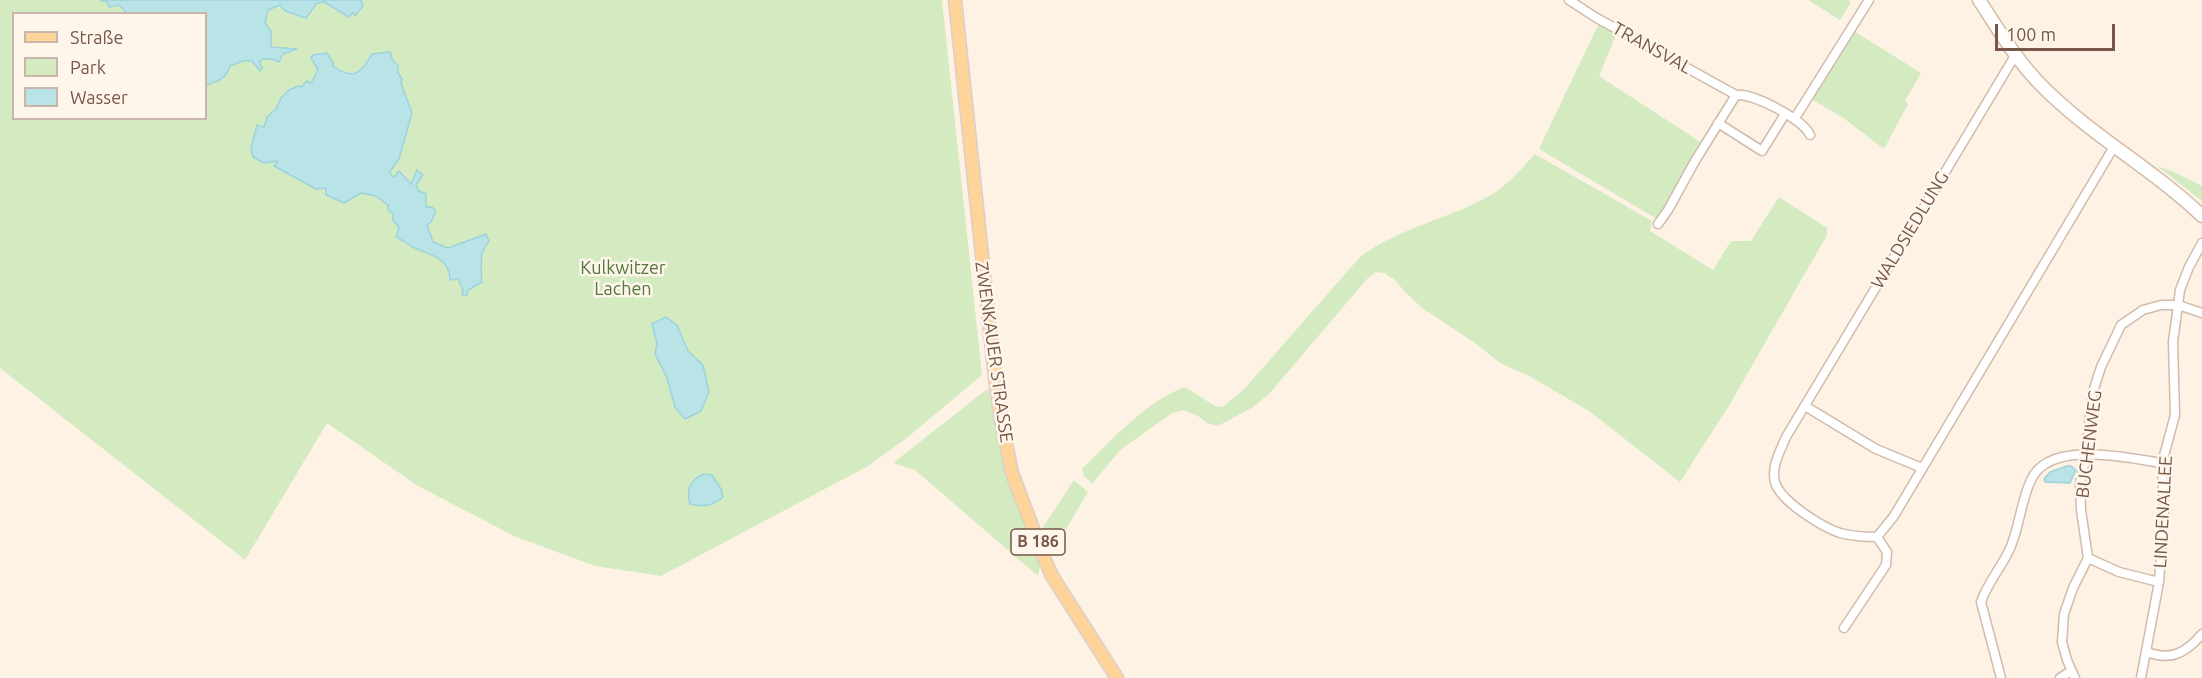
<!DOCTYPE html>
<html>
<head>
<meta charset="utf-8">
<style>
  body { margin:0 }
  #map { position:relative; width:2202px; height:678px; overflow:hidden; background:#fdf2e4; font-family:Ubuntu,sans-serif }
  canvas { display:block }
  .legend { position:absolute; left:12px; top:12px; width:195px; height:108px; box-sizing:border-box; background:#fff6eb; border:2px solid #c9b6aa; margin:0; padding:8px 10px; list-style:none; font-size:18px; color:#775748 }
  .legend li { display:flex; align-items:center; gap:12px; height:30px }
  .legend b { width:30px; border:2px solid #c9b6aa }
  .scale { position:absolute; left:1995px; top:24px; width:120px; height:27px; box-sizing:border-box; border:3px solid #775748; border-top:0; padding-left:8px; font-size:18px; line-height:21px; white-space:nowrap; color:#775748; -webkit-text-stroke:4px #fff6eb; paint-order:stroke }
</style>
</head>
<body>
<div id="map">
<canvas width="2202" height="678"></canvas>
<ul class="legend">
<li><b style="height:8px;background:#fed49a"></b>Straße</li>
<li><b style="height:16px;background:#d4ebc2"></b>Park</li>
<li><b style="height:16px;background:#b8e3e7"></b>Wasser</li>
</ul>
<div class="scale">100 m</div>
</div>
<script>
const ctx = document.querySelector('canvas').getContext('2d');
ctx.lineJoin = 'round';
function paint(path, color) {
  ctx.fillStyle = color;
  ctx.fill(path, 'evenodd');
}
function stroke(path, color, width, dash) {
  ctx.strokeStyle = color;
  ctx.lineWidth = width;
  ctx.lineCap = dash ? 'butt' : 'round';
  ctx.setLineDash(dash || []);
  ctx.stroke(path);
}
function drawText(font, color, halo, rows, align = 'center') {
  ctx.font = font + ' Ubuntu,sans-serif';
  ctx.lineWidth = 5;
  ctx.setLineDash([]);
  ctx.textBaseline = 'middle';
  ctx.strokeStyle = halo;
  ctx.fillStyle = color;
  for (const [text, x, y, turn = 0] of rows) {
    ctx.save();
    ctx.translate(x, y);
    ctx.rotate((+turn || 0) * Math.PI / 180);
    ctx.textAlign = isNaN(turn) ? turn : align;
    if (halo) ctx.strokeText(text, 0, 0);
    ctx.fillText(text, 0, 0);
    ctx.restore();
  }
}
const green = new Path2D(`
  M0,0H942L982,375L908,437L868,466L661,576L595,566L514,536L418,486L327,423L245,560L0,368ZM14,14H206V118H14Z
  M1808,0H1848L1851,2L1840,20Z
  M1599,23L1617,33L1599,76L1702,143L1657,219L1539,149Z
  M1854,31L1921,73L1905,101L1908,104L1884,149L1842,117L1811,99Z
  M1535,154L1652,221L1650,231L1713,270L1731,241H1751L1779,197L1827,228V235L1730,404L1680,482L1589,411L1529,376L1500,363L1475,343L1422,308L1404,291L1395,280L1384,273L1376,272L1367,279L1269,394L1253,407L1218,426L1207,423L1198,416L1184,410L1172,413L1120,450L1092,484L1084,476L1082,469C1113,439 1145,402 1185,387L1215,406L1223,407L1246,387L1360,257C1398,228 1449,219 1491,195C1508,185 1522,168 1535,154Z
  M2157,166L2172,171L2202,186V201Z
  M986,390L990,391L1001,452L1022,519L1041,563L1038,576L915,470L893,463Z
  M1074,480L1088,492L1053,551L1043,527Z`);
const water = new Path2D(`
  M100,0H361L363,6L355,16L353,12L349,17L324,2L317,3L306,18L285,11L280,5L268,10L265,23L271,31V47L297,49L283,54L279,62L272,59H263L260,62L262,69L260,71L252,61H243L230,66C227,78 217,82 206,85V14L127,13L119,5L109,7L107,2Z
  M390,52L393,61L398,65V73L402,79L401,83L412,113L399,159L389,173L394,177L399,171L411,184L417,170L423,175L416,185L419,191L426,194V207H432L436,211L431,222L427,225L433,242L448,248L486,234L489,241C487,244 482,251 482,255C481,259 481,277 482,282L468,290L467,295H462L463,290L458,279L450,280C450,257 429,255 413,247C408,244 402,240 396,237L399,228L393,220V214L388,210V205L376,196L361,193L344,203L326,195V188L316,189L274,166L278,161L264,163L253,157L251,148L257,125L264,127L267,117L276,109L281,98L289,90L298,86L301,87L307,81L311,83L318,70L311,58L313,55L327,53L333,62V66C353,80 360,75 372,54Z
  M666,317L677,325L688,351L703,365L709,392L701,411L685,419L675,407L667,378L655,354L657,344L652,324Z
  M2067,466H2071L2076,470L2070,483L2045,482L2044,479L2050,472Z
  M703,474L712,475L721,489L723,497C713,506 703,507 690,504C686,489 689,482 703,474Z`);
const street = new Path2D(`
  M1569,0L1595,17L1736,95C1753,93 1803,119 1810,135
  M1795,118L1869,0
  M1718,123L1762,151L1785,114
  M1658,224L1668,210L1695,161L1736,95
  M1805,406L1876,449L1922,468
  M1877,537C1865,537 1852,536 1840,533C1822,527 1780,501 1775,482C1771,466 1780,452 1786,437L2016,54
  M1877,537L1894,516L2115,145
  M2088,558L2119,572L2159,582
  M1844,628L1886,565L1887,552L1877,537
  M2147,652C2171,661 2186,653 2202,634
  M2001,678L1981,602C1988,581 2003,566 2011,546C2020,524 2021,501 2031,480C2049,439 2127,458 2162,463
  M2060,678L2071,671
  M2075,678L2067,660L2062,642L2064,614L2073,588L2088,558L2081,510L2080,484L2086,455L2092,395L2101,367L2121,325L2143,310L2161,305H2178L2202,313
  M2141,678L2159,582L2164,515L2162,463L2175,415L2173,342L2178,305L2180,290L2189,267L2202,243`);
const secondary = new Path2D(`
  M1979,0C1998,29 2017,61 2041,85C2090,135 2152,168 2202,216`);
const primary = new Path2D(`
  M955,0L995,378L1001,420L1012,473L1044,558L1052,576L1117,678`);
const shields = [
  [1038,542,54]
];
const shieldNames = [
  ["B 186",1038,542]
];
const streetNames = [
  ["TRANSVAL",1652,48,29],
  ["WALDSIEDLUNG",1910,230,-59],
  ["ZWENKAUER STRASSE",994,352,82],
  ["BUCHENWEG",2089,444,-83],
  ["LINDENALLEE",2163,512,-87]
];
const parkNames = [
  ["Kulkwitzer",623,268],
  ["Lachen",623,289]
];
paint(green, '#d4ebc2');
paint(water, '#b8e3e7');
stroke(water, '#9dd3da', 1.5);
stroke(street, '#d1bbac', 11);
stroke(secondary, '#d4bbaa', 15);
stroke(primary, '#d9d0cc', 15);
stroke(street, '#fff', 8);
stroke(secondary, '#fff', 12);
stroke(primary, '#fed49a', 12);
for (const [x, y, w] of shields) {
  const box = new Path2D();
  box.roundRect(x - w / 2, y - 13, w, 26, 4.5);
  ctx.fillStyle = '#fff6eb';
  ctx.fill(box);
  stroke(box, '#775748', 1.5);
}
drawText('bold 16px', '#775748', null, shieldNames);
drawText('18px', '#775748', '#fff6eb', streetNames);
drawText('18px', '#51773d', '#fff6eb', parkNames);
</script>
</body>
</html>
